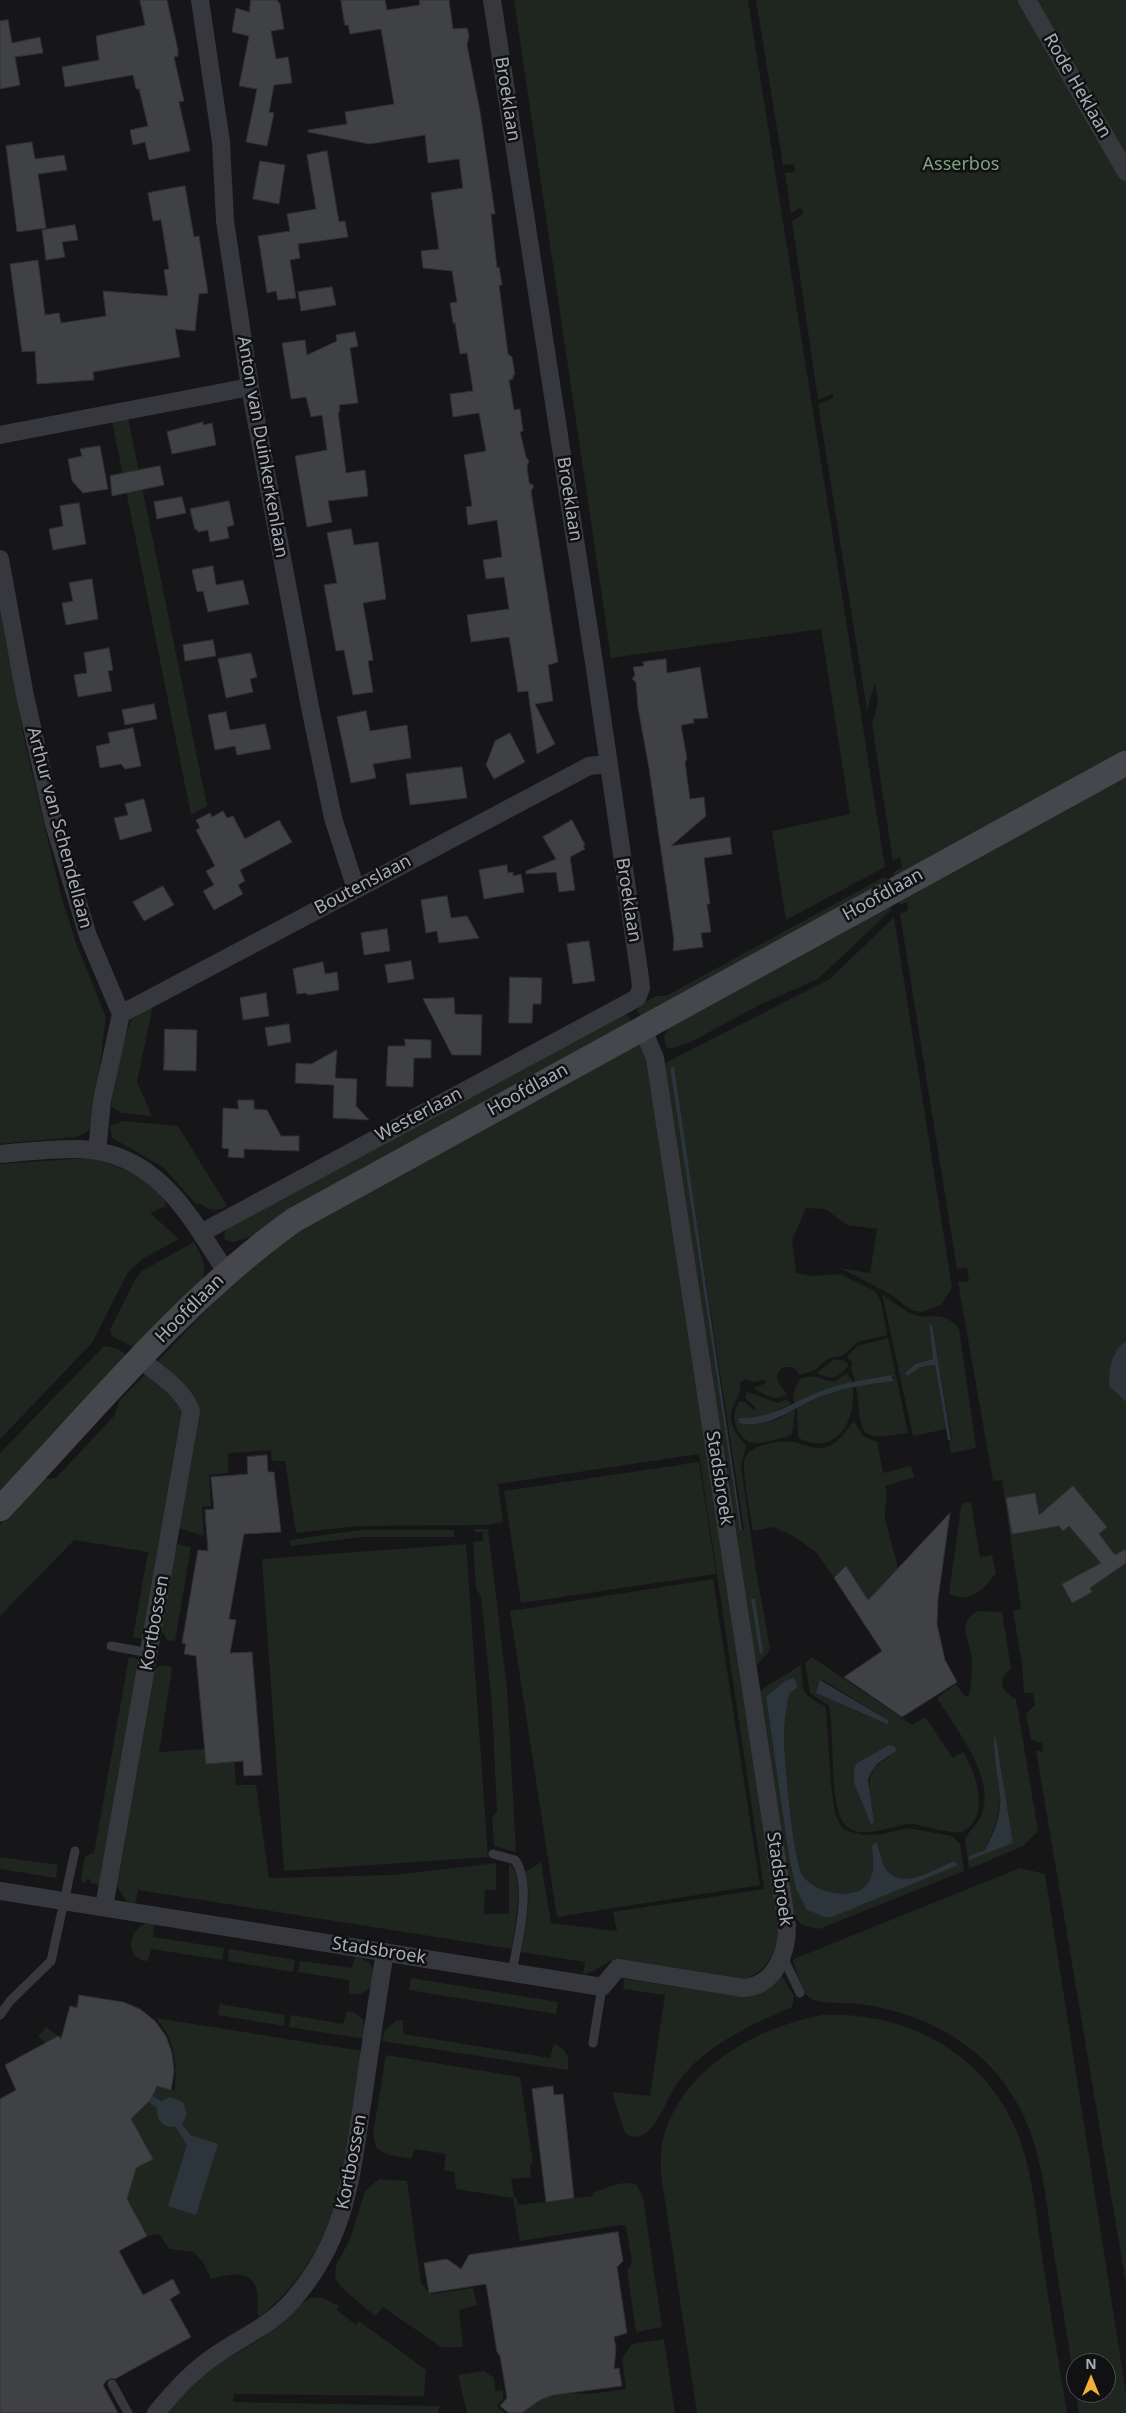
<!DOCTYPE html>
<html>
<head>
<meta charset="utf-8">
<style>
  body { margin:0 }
  #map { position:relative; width:1126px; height:2413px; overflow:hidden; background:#161618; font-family:"Noto Sans",sans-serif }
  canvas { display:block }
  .north { position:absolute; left:1066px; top:2353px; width:50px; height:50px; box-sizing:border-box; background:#111113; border:1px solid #4d4f55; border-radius:50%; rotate:0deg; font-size:14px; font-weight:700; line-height:20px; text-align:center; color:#a8adb8 }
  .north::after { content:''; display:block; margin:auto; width:18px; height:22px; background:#f2b134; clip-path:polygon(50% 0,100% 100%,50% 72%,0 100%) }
</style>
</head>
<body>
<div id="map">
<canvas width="1126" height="2413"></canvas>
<div class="north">N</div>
</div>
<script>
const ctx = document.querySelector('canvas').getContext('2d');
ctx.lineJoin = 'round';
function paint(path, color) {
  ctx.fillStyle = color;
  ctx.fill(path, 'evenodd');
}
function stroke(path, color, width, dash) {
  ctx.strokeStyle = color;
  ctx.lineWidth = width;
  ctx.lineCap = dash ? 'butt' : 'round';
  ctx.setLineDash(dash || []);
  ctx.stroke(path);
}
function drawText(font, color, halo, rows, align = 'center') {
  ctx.font = font + ' "Noto Sans",sans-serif';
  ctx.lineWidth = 5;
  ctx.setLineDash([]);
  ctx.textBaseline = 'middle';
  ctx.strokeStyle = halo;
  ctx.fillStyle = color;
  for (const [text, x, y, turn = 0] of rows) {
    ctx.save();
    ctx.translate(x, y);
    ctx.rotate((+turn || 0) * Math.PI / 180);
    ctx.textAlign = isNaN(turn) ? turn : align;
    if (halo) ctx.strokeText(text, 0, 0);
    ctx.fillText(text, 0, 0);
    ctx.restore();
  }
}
const green = new Path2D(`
  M514,0H748L885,867L786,920L772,831L850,814L821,629L611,658Z
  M756,0H1126V2284L1036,1750L1043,1752L1042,1743L1031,1740L1026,1714L1035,1705L1033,1693H1024L1022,1664L1013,1611L1021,1609L1002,1480L993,1481L958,1282L969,1281L967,1268L957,1269L900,914L908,910L907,902L901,905C893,897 899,882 893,873L902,867L900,857L893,861L872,724L878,703L875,683L867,710L818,404L833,398V394L818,400L792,221L803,214L801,207L791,213L785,173L795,172L794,164L783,165Z
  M127,413L207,806L191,815L111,416Z
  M0,611L25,743L61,895L76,943L106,1017L92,1127L86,1133L75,1137L0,1144Z
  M882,878H887L888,882L641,1016L637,1011L639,1005L656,996H666Z
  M890,904L891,910L818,979L759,1005L691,1042L674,1048H666L664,1036L670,1026Z
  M894,917L952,1288L941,1305L921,1312L911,1310L890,1294L840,1268L870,1273L877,1229L847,1225L825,1209L806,1208L792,1240L796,1273L814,1276L840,1274L875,1291L881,1302L887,1335L858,1342L842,1356L829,1358L815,1370L800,1375L793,1367H783C771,1377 781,1386 787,1394C775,1403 765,1394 753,1388L766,1383L765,1380L753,1382L745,1379L740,1383C741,1393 738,1396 734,1405C725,1422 737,1434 746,1446L741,1467L756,1571L770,1648L768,1653L753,1669L663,1064L830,979ZM673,1067L744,1529L740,1530L670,1068Z
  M153,1005L137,1082L152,1116L121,1113L111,1106L122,1044L131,1020Z
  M625,1014L630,1017L631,1023L253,1236L233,1242L224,1239L225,1231L230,1224Z
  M640,1044L648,1052L780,1915C777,1946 775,1967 743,1980L610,1961L594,1971L583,1975L585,1962L521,1952V1950C525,1924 533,1897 525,1872L541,1862L551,1923L617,1931L613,1912L764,1889L699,1454L498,1484L503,1522L485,1525L357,1526L296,1533L285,1461H272L271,1450L228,1453V1473L209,1475L211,1506L202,1507L204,1536L178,1528L198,1407L197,1402L154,1365L238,1277L293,1234L634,1045Z
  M122,1121L178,1126L227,1206C217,1212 209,1211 200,1203L196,1204L163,1167L112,1138L110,1126Z
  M85,1158C107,1161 165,1180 166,1206L150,1213L179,1239L144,1258L128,1272L92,1343L0,1439V1164Z
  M194,1242C201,1256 207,1263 203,1279L133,1347L112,1336L110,1330L135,1280L142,1271Z
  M882,1294C891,1300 899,1307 908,1312C927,1323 942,1307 959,1329L976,1448L951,1453L949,1440L952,1439L931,1324H929L933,1359L915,1364L904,1374L906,1376L921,1367L935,1365L946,1429L913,1436Z
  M888,1338L908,1433C854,1442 863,1434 856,1386L894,1379V1376L855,1382L851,1368L852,1363L847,1357L857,1346Z
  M104,1346L116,1348L126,1354L83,1401L58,1431L0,1492V1453Z
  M833,1360H842L848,1363V1366C838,1378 832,1381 817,1373Z
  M147,1372L185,1407L145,1639L133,1637L148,1552L74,1540L0,1616V1525L43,1479L56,1478L114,1416L120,1400Z
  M847,1373L853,1382L794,1403L793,1393L800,1379L812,1376L834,1382Z
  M853,1387C856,1421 837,1457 798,1438L797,1408L823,1395Z
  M747,1392L778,1403L787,1399L791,1404L765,1416L740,1418L747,1424L774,1421L794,1410L795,1414L792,1434C787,1438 783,1438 777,1439C770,1441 761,1444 754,1443C735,1440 729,1413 740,1401L745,1402L754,1410L756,1408L745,1398Z
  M854,1421L863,1436L877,1442L883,1473L911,1466L914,1477L885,1486C889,1498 884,1506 885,1518L898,1568L868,1600L846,1566L834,1578L817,1553L795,1537L774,1527L753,1531C751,1517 741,1469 745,1458C750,1444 781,1440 794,1442C805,1444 815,1451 827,1447C839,1443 847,1429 854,1421Z
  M699,1462L716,1574L521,1603L504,1491Z
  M971,1502L980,1557L992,1555L996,1573C983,1590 971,1604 949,1594L961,1507L963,1503Z
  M475,1529H488L507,1689L516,1852L494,1846L492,1818L497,1811L492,1705L481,1596L476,1589L473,1542L483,1541V1532H475Z
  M360,1530H454V1537H362L290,1546V1540Z
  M178,1544L191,1547L175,1641L167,1640L160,1628L174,1547Z
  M466,1544L488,1857L284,1871L262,1559Z
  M713,1579L760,1885L557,1917L510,1611Z
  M979,1611L1002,1612L1011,1668C996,1681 1002,1691 1016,1699L1038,1831L1023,1846L969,1869L965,1840C969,1830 978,1824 982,1814C996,1777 955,1728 937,1698L956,1684L965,1697L969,1695C971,1683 973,1671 972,1659C970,1640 955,1621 979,1611ZM996,1738L1013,1843L969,1856L985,1850C1007,1806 1001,1785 994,1739Z
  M129,1657L142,1660L100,1885L90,1883V1879H87L86,1883L83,1882L81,1879L85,1856L94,1853Z
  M812,1657L912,1725L925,1717L953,1758L963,1752C976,1772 991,1816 964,1831C956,1836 923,1825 912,1824C892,1824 858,1844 843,1822C829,1800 835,1734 829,1706L810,1693L805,1663ZM823,1680L888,1720L889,1725L816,1693L820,1681ZM885,1747L890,1757C860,1769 870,1796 874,1822L854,1783Z
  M161,1665L170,1666L172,1669L159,1752L233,1747L236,1785H256L269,1878L395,1875L496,1863V1890H485L484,1914H509V1863C526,1876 514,1930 512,1949L138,1890L135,1903L126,1901L115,1883L152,1671Z
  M801,1665C804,1693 799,1693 825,1706L826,1709L831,1784L835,1814L842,1828L847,1831L864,1835L883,1834L908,1828L952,1836L960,1844L964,1871L819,1929L802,1925L793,1915L757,1695L761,1690ZM796,1689L789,1694C786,1709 784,1725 784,1740C785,1762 793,1861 803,1876C815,1893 855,1902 868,1883C876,1871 874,1859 872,1846L877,1843C880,1851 881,1863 886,1869C901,1892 936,1868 954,1861L958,1864L956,1866L806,1909L796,1889L789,1857L766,1697Z
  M0,1857L58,1865L56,1878L0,1869Z
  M1020,1868L1045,1874L1126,2394V2413H1079L1076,2393H1106V2363H1076V2392C1068,2344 1061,2295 1053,2247C1044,2187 1041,2133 1004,2083C971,2037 914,2011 859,2004C847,2002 819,2005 810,1998C800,1991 797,1972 793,1961L794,1959Z
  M148,1923L154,1924L153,1937L224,1948L222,1960L151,1949L148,1961C124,1960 127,1928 148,1923Z
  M229,1949L295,1960L293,1972L228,1961Z
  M355,1956L369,1962L374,1972L371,1988L361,1994H349V1980L298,1972L300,1961L352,1968Z
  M781,1975L794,1996L792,2007C749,2026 704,2045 676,2085C665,2101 650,2151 625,2133L612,2092L650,2096L665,1995L623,1989L624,1979L739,1996Z
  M411,1978L558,2002L556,2014L409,1990Z
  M105,1999C117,2001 129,2002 139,2009C159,2021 175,2048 174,2071C174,2078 172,2084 171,2090H175C177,2062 175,2040 156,2018L362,2051C346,2154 347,2245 260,2317L257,2313C262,2274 245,2269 211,2279L204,2264L194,2252L169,2249L159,2234L147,2236L119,2251L0,2174V2099L16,2090L5,2065L35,2049L51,2053L53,2048L38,2037L46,2027L59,2037L73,2023L68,2013L70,2006L75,2007L76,2004Z
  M220,2004L285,2015L284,2026L218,2015Z
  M347,2011L353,2012L363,2019L365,2039L289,2027L291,2015L343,2024Z
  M823,2015C909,2011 988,2055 1019,2137C1033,2174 1036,2216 1042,2256C1050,2308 1058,2361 1067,2413H697L661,2174C661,2162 660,2148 664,2136C684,2067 757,2027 823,2015Z
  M397,2020H403V2034L550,2058L554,2044C567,2049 570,2058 568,2070L382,2041L385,2030Z
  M386,2055L520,2077L533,2163L530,2164L531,2177L511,2179L514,2197L517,2198L518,2205L593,2196V2193C607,2188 622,2179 637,2185L643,2198L662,2327L636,2332L627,2271L632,2262L626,2226L621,2225L520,2241L513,2198L456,2189L454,2172L444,2170L446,2154L415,2149L411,2159L389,2155L376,2148L373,2134Z
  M379,2179L407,2181L421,2283L428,2292L433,2294L473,2288L477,2305L459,2310L463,2347H441L383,2307L375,2316L341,2287L335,2277L336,2266L351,2237L365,2191Z
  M316,2297L323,2298L339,2306L337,2310L356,2325L359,2321L426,2370L424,2396L234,2394L233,2402L440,2406L438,2413H165C180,2394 198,2377 218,2364C233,2354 250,2347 264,2336C278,2325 301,2299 316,2297Z
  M664,2339L675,2413H522L540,2400L553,2395L568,2393L590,2394L626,2389L622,2359L632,2344Z
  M484,2371L494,2378L495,2391L503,2390V2399L497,2407L505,2413H467L458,2375Z`);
const water = new Path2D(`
  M672,1067H674L742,1530H740L670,1068Z
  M929,1324L932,1325L951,1440H948L935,1365L921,1367L907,1376L904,1374L915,1364L933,1359Z
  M1126,1341V1402L1109,1386C1109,1370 1111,1351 1126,1341Z
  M892,1375L893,1381C870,1384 847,1387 825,1395C795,1405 772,1430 738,1423L740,1418C775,1418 793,1401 824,1390C846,1382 869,1379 892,1375Z
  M751,1599H755L763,1653L760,1654Z
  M794,1678L798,1687L789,1694C786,1709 784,1725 784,1740C785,1763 793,1861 803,1876C815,1893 855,1902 868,1883C876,1871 873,1859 872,1846L874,1843H877C880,1851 881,1862 886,1869C901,1892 936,1868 954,1861L958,1864L956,1866L832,1917H824L806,1909L796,1889L789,1857L766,1697L785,1681Z
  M820,1680L888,1720L889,1725L816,1693Z
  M994,1738H996L1013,1843L969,1860V1856L985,1850C1013,1800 994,1787 994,1738Z
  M889,1745L895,1747L896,1751L877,1764L870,1774L868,1780L874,1822L871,1824L854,1783V1769L857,1763Z
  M153,2096L161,2101L170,2097L183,2102L187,2114L182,2124L190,2135L218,2144L196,2215L168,2206L187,2145L176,2127C163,2128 156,2121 157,2108L149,2102Z`);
const building = new Path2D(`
  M140,0H167L178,50V56L174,57L184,101L179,102L190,151L149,160L145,142L133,145L130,130L148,126L139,89H136L133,75L65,87L62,67L99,60L96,36L145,25Z
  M251,0H277L280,4L284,29L271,31L276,59L288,57L292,83L274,85L269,112L274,113L267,146L246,142L257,89L239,86L249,36L232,32L236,8L249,12Z
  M341,0H385L387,10L420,5L419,0H449L453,29L467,28L469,35L467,45L480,111L495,214H491L497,268L499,267L502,285H499L508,354L512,357L515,375H513V379L509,380L514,410L520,409L523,431L520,432L526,457L529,461L527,466L529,483L534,486L531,491L558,662L548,665L553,701L535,704L555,744L537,754L528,691L518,692L509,637L471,642L467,615L509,609L504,577L486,579L483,560L502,557L497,520L468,525L466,507L472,506L464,455L486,451L479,413L453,417L450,394L473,391L467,353L460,354L455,323H453L450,303L457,302L452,271L423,268L421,251L439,249L431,193L463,188L459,159L428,163L425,135L369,144L308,132V130L347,124L345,112L394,104L381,29L350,34L348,25H345Z
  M8,20L12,43L40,37L43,53L15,57L20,85L0,89V21Z
  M32,142L35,159L64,155L67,170L38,174L46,228L17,232L6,146Z
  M327,151L339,222L345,221L348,237L298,244L300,258L290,260L296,298L278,300L276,291L267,293L258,236L290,231L287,214L316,209L307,155Z
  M260,161L285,165L279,204L253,199Z
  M185,186L194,237L199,236L208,293L199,294L195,331L175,329L180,357L93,372L94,380L37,384L35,351L22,352L10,264L38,260L45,315L59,313L61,323L106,316L103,291L168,296L164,270L169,269L161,220L153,221L148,193Z
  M75,225L78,240L62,242L65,257L46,260L42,230Z
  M332,287L336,305L301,311L298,292Z
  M355,332L358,346L350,348L358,403L339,405L340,412H338L346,473L365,470L368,496L328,501L332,522L307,527L295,456L327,450L322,415L311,417L306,397L291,399L282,343L305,340L307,355L337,341L336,335Z
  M203,422V425L212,423L216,445L172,454L167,432Z
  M100,446L108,489L83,493L72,481L68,459L82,456L80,449Z
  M160,466L164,485L112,496L110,476Z
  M182,497L186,513L157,519L154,502Z
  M229,501L234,525L227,527L229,538L210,542L208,530L198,532L197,529L195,530L190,509Z
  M79,503L86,544L53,550L49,529L63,526L60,506Z
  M351,529L354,545L378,542L386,599L363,603L373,660L368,661L373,692L353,695L344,650L336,651L324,585L337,583L327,533Z
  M213,566L216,585L243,580L249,604L208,612L203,591L197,592L192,570Z
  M92,579L98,619L66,625L62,603L73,601L69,583Z
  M213,640L216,656L185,661L183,645Z
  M109,648L113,670L108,671L112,691L78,697L74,675L87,673L84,653Z
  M251,653L257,677L250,679L253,692L226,698L218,659Z
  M666,659L667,673L700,667L708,718L693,719L694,723L681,725L687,759L685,762L690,799L704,797L706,816L671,846L730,837L732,854L704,858L710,904H707L711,932L701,933L703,947L673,951L674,940L649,768L638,708L636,682L632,679L635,675L633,667L644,666L643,662Z
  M154,704L157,719L125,725L122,710Z
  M366,711L370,731L407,725L411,758L373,764L376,778L351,783L337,717Z
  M226,712L230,730L265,724L271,749L237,755L235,746L215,750L208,715Z
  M133,728L141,766L125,769L121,764L100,768L96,746L110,743L108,733Z
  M510,733L525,762L494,779L486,765L495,741Z
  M462,767L467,798L410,805L406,774Z
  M144,799L152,831L120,840L114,818L128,815L125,804Z
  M223,811L227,818L233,816L245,839L279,820L292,842L240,870L245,881L238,885L243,894L214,910L203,891L214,885L206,871L215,866L196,830L200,828L196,820L210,813L212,817Z
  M572,820L585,845L583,846L585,849L570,857L575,890L559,892L556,872L526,874V871L556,859L543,837Z
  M507,865L508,873L513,872V876L521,874L524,892L484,899L479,870Z
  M163,886L174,905L144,921L133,902Z
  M447,896L451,918L467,916L479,938L439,943L437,931L426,933L421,900Z
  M387,929L390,951L364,955L361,933Z
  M589,941L595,981L573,984L567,944Z
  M411,961L414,979L388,983L385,965Z
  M323,962L325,974L337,972L339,990L308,995L306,993L297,994L293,969Z
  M510,977L542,978L541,1004H533L532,1023H509Z
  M266,993L269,1016L243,1020L240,998Z
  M454,998L455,1014L482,1015L481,1055H452L423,999Z
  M289,1024L291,1042L268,1046L265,1028Z
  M165,1029L197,1030L196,1071L164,1070Z
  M405,1039L431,1040V1058H414L413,1087L386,1086L388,1046H405Z
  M337,1050L335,1078L357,1079L356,1106L369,1120L333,1118L334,1085L295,1083L296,1063L311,1064Z
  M238,1100H254V1109L267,1110L281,1136H299V1151L244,1149V1158L228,1157L229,1149L222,1148L223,1108L238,1109Z
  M267,1455L268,1472H274L281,1532L244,1534L229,1619L236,1620L230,1653L252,1652L262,1775L244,1776L243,1761L206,1764L196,1656L184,1654L186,1644L182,1643L198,1550L208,1551L205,1510L214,1509L211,1477L248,1474L247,1457Z
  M1073,1486L1107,1527L1099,1534L1115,1555L1126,1549V1563L1090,1588L1092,1592L1072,1603L1062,1584L1101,1563L1069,1526L1063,1531L1059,1526L1012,1534L1006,1498L1035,1493L1039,1515Z
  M950,1513L938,1599L937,1624L945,1660L957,1682L902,1717L844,1677L882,1651L834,1578L846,1566L868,1600Z
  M79,1995L123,2002L140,2009L155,2021L166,2036L172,2053L174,2071L171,2090L157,2086L151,2099L131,2119L153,2159L136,2168L127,2199L147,2236L119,2251L143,2295L173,2279L180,2293L170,2299L191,2337L115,2379L112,2378L107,2380L103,2385L118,2413H0V2099L16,2090L5,2065L58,2036L61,2039L70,2006L77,2008Z
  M553,2086L554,2095L563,2094L574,2198L546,2202L532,2089Z
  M618,2232L623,2261L617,2267L627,2333L614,2337L616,2349L614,2369L619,2368L622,2386L553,2395L540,2400L522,2413H509L500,2406L507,2398L500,2356L497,2352L486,2284L429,2293L424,2263L447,2259L461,2269L469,2255Z`);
const lane = new Path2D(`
  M111,1646L150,1653
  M493,1854L515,1860C533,1885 517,1943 512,1973
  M783,1957L800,1993
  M0,2015L10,2001L51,1961L75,1851
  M593,2043L602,1987
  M112,2384L128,2413`);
const street = new Path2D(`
  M200,0L221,142L225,221L250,387L310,707L333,818L356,889
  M1027,0L1126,172
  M0,435L250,387
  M0,559L25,696L54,824L88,936L121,1014L102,1101L97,1151
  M121,1014L589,766L608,764
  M0,1154C26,1152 53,1148 80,1149C157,1153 189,1214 226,1272
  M201,1233L637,998L641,988L640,978L595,669L492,0
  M0,1891L602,1987L618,1968L743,1988C775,1986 787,1953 787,1926L655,1058L642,1027
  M104,1907L191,1411C183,1389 158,1373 140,1360
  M156,2413C174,2391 192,2371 216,2355C242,2337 270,2326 292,2301C347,2238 351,2177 363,2098C370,2049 377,2001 385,1952`);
const secondary = new Path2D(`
  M0,1509C94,1410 182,1300 294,1220L1126,763`);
const streetNames = [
  ["Rode Heklaan",1077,86,60],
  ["Broeklaan",507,99,81],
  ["Anton van Duinkerkenlaan",262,447,80],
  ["Broeklaan",569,499,81],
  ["Arthur van Schendellaan",59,828,75],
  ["Boutenslaan",363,885,-28],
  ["Hoofdlaan",883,895,-29],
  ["Broeklaan",628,900,81],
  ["Hoofdlaan",528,1090,-29],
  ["Westerlaan",419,1115,-28],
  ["Hoofdlaan",190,1309,-45],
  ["Stadsbroek",719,1478,81],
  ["Kortbossen",155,1623,-80],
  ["Stadsbroek",779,1879,82],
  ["Stadsbroek",379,1951,9],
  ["Kortbossen",352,2162,-79]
];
const parkNames = [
  ["Asserbos",961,165]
];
paint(green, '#1e261f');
paint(water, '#2c353c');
paint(building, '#404145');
stroke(building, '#303034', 1);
stroke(lane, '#37383d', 9);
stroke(street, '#37383d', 18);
stroke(secondary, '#45474d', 25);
drawText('18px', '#a8adb8', '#111113', streetNames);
drawText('18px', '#7fa381', '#111113', parkNames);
</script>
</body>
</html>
